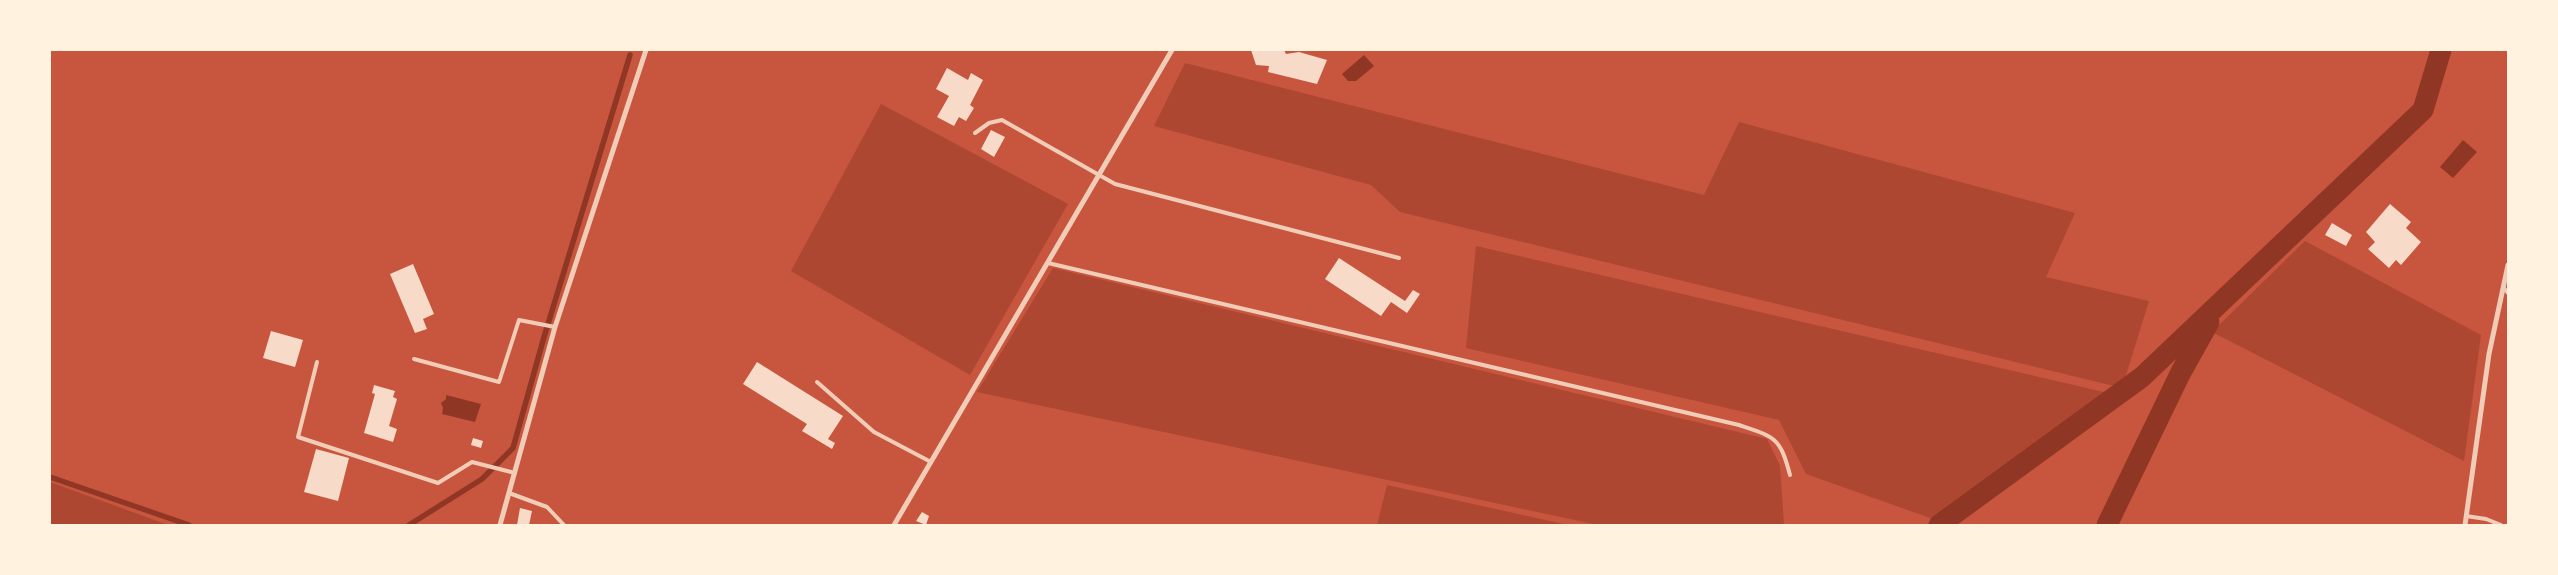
<!DOCTYPE html>
<html>
<head>
<meta charset="utf-8">
<style>
  body { margin:0 }
  #map { position:relative; width:2558px; height:575px; overflow:hidden; background:#c8553d; font-family:Barlow,sans-serif }
  canvas { display:block }
  .frame { position:absolute; inset:0; border:51px solid #fff3e0; pointer-events:none }
</style>
</head>
<body>
<div id="map">
<canvas width="2558" height="575"></canvas>
<div class="frame"></div>
</div>
<script>
const ctx = document.querySelector('canvas').getContext('2d');
ctx.lineJoin = 'round';
function paint(path, color) {
  ctx.fillStyle = color;
  ctx.fill(path, 'evenodd');
}
function stroke(path, color, width, dash) {
  ctx.strokeStyle = color;
  ctx.lineWidth = width;
  ctx.lineCap = dash ? 'butt' : 'round';
  ctx.setLineDash(dash || []);
  ctx.stroke(path);
}
const green = new Path2D(`
  M1185,63L1704,195L1739,122L2075,213L2046,277L2149,301L2122,388L1400,212L1371,185L1154,126Z
  M881,104L1068,204L970,375L791,271Z
  M2305,241L2481,335L2464,461L2212,332Z
  M1476,246L2108,393L1936,520L1806,474L1779,420L1466,348Z
  M1053,268L1767,439L1780,466L1784,525H1598L977,392Z
  M50,482L168,525H50Z
  M1387,485L1568,525H1377Z`);
const water = new Path2D(`
  M1364,55L1374,66L1356,81H1348L1342,74Z
  M2463,140L2477,152L2453,178L2440,167Z
  M446,395L481,404L475,422L442,414L443,408L441,403L446,399Z`);
const stream = new Path2D(`
  M50,477L189,525
  M409,525L482,479L513,448L544,337L630,55`);
const canal = new Path2D(`
  M1939,525L2142,377L2423,110L2441,50
  M2107,525L2181,372L2209,322`);
const building = new Path2D(`
  M1251,50H1284L1286,54L1299,52L1327,60L1317,84L1268,72L1269,66L1256,65Z
  M947,68L968,80L971,73L983,80L970,105L974,108L966,121L959,117L954,126L937,117L949,96L936,89Z
  M991,130L1005,137L994,157L981,149Z
  M2390,204L2411,222L2406,228L2421,242L2401,265L2396,260L2389,268L2368,249L2375,242L2366,232Z
  M2332,223L2352,235L2346,246L2325,235Z
  M1339,258L1405,301L1413,290L1420,294L1407,313L1391,302L1381,316L1325,279Z
  M413,264L434,314L423,319L427,329L415,333L390,274Z
  M271,331L303,340L295,367L263,358Z
  M757,362L843,416L828,439L835,443L832,449L802,431L807,424L743,384Z
  M374,385L395,391L393,397L397,399L389,426L397,429L393,442L364,433L375,394L372,393Z
  M473,438L483,441L481,448L471,445Z
  M316,449L349,458L338,501L304,492Z
  M520,508L532,511L529,525H517Z
  M922,512L929,516L926,525L916,521Z`);
const service = new Path2D(`
  M975,133L989,123L1002,120L1115,184L1399,258
  M1048,263L1739,425C1775,437 1780,437 1790,475
  M2503,287L2508,293
  M414,359L499,382L519,320L555,327
  M317,362L298,437L438,483L472,462L515,473
  M817,382L874,432L931,462
  M509,493L547,507L564,525
  M2466,516L2486,519L2501,525`);
const minor = new Path2D(`
  M500,525L555,327L646,50
  M894,525L1172,50
  M2465,525L2489,354L2508,265`);
paint(green, '#ae4732');
paint(water, '#8f3625');
stroke(stream, '#8f3625', 5.5);
stroke(canal, '#8f3625', 21);
paint(building, '#f7dbc8');
stroke(service, '#f1ccb7', 4);
stroke(minor, '#f1ccb7', 5);
</script>
</body>
</html>
